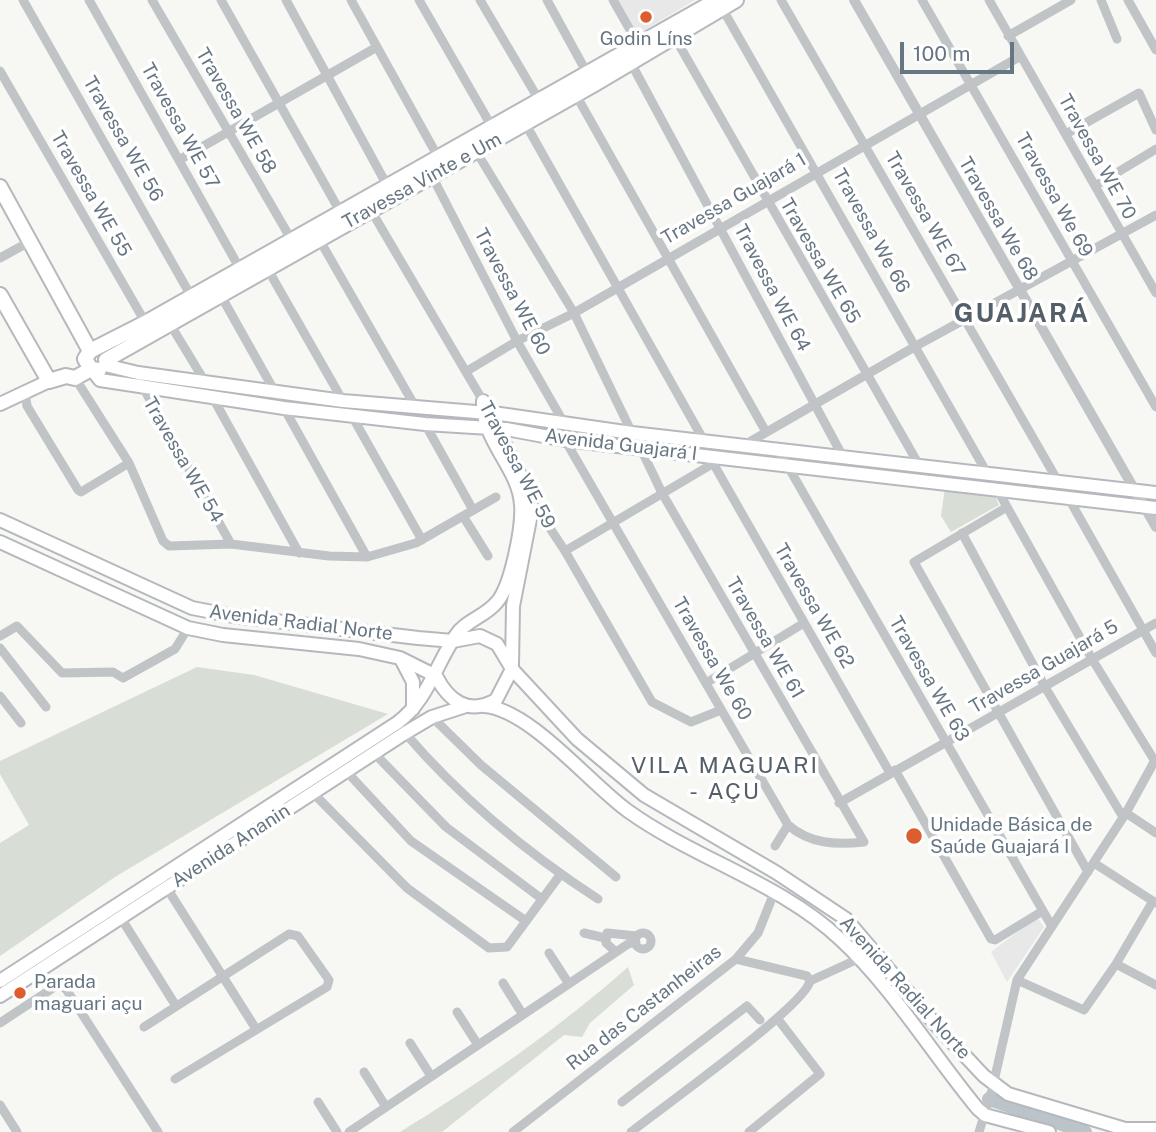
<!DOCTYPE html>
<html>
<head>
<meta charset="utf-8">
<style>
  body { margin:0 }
  #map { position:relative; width:1156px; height:1132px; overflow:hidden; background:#f7f7f4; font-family:"Public Sans",sans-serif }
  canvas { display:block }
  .scale { position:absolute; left:900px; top:42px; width:114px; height:32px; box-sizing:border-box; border:4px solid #677683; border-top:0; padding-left:9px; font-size:21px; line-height:24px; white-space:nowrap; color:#677683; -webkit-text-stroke:5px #fff; paint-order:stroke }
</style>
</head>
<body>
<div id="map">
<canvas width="1156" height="1132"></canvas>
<div class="scale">100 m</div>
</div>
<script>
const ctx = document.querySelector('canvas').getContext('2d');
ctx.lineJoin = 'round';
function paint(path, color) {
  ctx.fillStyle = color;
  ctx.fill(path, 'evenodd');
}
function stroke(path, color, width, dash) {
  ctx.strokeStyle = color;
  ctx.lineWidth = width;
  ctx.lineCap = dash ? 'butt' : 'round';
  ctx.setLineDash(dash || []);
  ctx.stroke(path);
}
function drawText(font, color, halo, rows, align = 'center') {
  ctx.font = font + ' "Public Sans",sans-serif';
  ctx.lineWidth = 7;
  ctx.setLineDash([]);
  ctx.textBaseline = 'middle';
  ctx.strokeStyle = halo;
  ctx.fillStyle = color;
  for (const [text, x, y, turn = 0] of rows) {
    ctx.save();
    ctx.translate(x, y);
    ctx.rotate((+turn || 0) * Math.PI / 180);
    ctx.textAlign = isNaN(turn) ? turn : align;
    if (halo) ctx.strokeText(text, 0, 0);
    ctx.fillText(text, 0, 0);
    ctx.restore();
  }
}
const built = new Path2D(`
  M616,0H695L636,35Z
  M1037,917L1044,927L1007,982L991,952Z`);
const green = new Path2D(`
  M945,488L994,493L999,505L951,532L941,516Z
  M197,667L254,675L388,714L115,877L0,956V843L29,825L0,774V761Z
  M628,967L634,985L590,1023L582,1037L564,1035L442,1132H400C481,1082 557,1030 628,967Z`);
const river = new Path2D(`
  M989,1099L1085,1132`);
const minor = new Path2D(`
  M23,0L191,296
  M89,0L240,269
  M152,0L291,239
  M221,0L342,215
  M286,0L389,189
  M351,0L438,157
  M419,0L492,127
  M480,0L539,100
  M547,0L587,73
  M613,0L638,44
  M781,0L1059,483
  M922,0L1156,407
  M989,0L1156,293
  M1101,0L1117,39
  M1128,0L1156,50
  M722,8L987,473
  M674,36L919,465
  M1008,36L1071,0
  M631,63L842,455
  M0,71L148,327
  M576,95L766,432
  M525,123L703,439
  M1066,134L1139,93L1156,130
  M476,151L574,313L632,433
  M179,160L377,47
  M432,176L517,341L564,423
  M1095,186L1156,149
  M369,207L483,401
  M319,239L416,408
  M0,258L31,241
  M267,268L343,401
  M220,294L275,392
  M170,324L204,380
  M467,371L517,341L574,313L1019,57
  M75,378L129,463L163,541L169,546L231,544L329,556L367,557L416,543L496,497
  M140,382L231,544
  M25,392L27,406L78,490L81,492L129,463
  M213,398L299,553
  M284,408L367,557
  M352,416L422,540
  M425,424L473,510
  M565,440L788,825C810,844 836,845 864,842L662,493L641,449
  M746,444L916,346L1156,215
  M778,449L1051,925
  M709,456L890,773
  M997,489L1092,659L1156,763
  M1069,499L1156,653
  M532,501L565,551L652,702L691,722L721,710
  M1007,507L914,562L1088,872
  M463,516L488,556
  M962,533L1045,687L1123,817
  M565,551L714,463
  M0,636L17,626L62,673L113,672L123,678L175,649L188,628
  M0,648L46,707
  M706,683L804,623
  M0,696L21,723
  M432,717L481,765L616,877
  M405,733C460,797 527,853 598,899
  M374,753L446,827L542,899
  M895,770L991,939L995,940L1041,912
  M346,771L411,841L526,921
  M313,793L407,888L489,948L507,947L560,875
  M839,803L1156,623
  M1126,813L1156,833
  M775,846L788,825
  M1094,863L1156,903
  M165,885L256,1029
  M121,918L176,1006
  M584,933L605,938
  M635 941a8 8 0 1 1 16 0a8 8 0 1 1-16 0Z
  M616,952L606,943L607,933L637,936
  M549,953L569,984
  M736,959L807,976L810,981
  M1116,964L1156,985
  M1017,980L1084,1010L1116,964L1153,901
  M810,981L858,959
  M503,983L523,1015
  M457,1012L478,1045
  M0,1023L53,988L59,985L66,989L158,1132
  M144,1027L289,934L298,936L329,980L327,987L175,1079
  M410,1043L431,1076
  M364,1072L386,1107
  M318,1102L337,1132
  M622,1102L747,1006L760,1020
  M0,1105L17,1132
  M349,1132L628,944L636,942
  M513,1132L736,959L758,933L774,893
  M631,1132C660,1109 805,1006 810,981
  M749,1132L820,1074L777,1018
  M979,1132L992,1090L1017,980L1126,813L1154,762`);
const tertiary = new Path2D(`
  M854,0L1156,527`);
const secondary = new Path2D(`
  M105,365L138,373L343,401L500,414L632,433L1156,493
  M92,370L100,380L284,408L425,424L506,429L565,440L1156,508
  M0,404L49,381
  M495,424L522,479L532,509L513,606L512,665
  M0,520L192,608L233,616L418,638L453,641L480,636L497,644L512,669L496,700C468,716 448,700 436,676
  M0,542L188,628L223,635L359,649L400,658L436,676
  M401,659L413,682V709
  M512,669L577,739L644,795L777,873L846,919L935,1024L984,1076L1008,1094L1125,1129H1156
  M484,706C530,709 590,784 628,811C695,859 781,883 841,940C893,988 933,1055 978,1109L985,1115L1049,1132
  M0,981L397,723C428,700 435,666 456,635C465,621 486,616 497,602C511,586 523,526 521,504C518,467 482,442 483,401
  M0,996L405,733L432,717L466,706`);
const primary = new Path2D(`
  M0,187L90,351
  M0,295L49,381L66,376L75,378L91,369L99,370
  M106,360L593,85L736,0
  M91,369L85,359L90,351L145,323L717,0`);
const markers = [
  [646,17,7,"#dc5d2e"],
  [914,836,9,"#dc5d2e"],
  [20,993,7,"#dc5d2e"]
];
const poiNames = [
  ["Godin Líns",646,39,"center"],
  ["Unidade Básica de",930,825],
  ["Saúde Guajará I",930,847],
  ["Parada",34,982],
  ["maguari açu",34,1004]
];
const streetNames = [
  ["Travessa WE 58",236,111,60],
  ["Travessa WE 57",180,126,61],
  ["Travessa WE 56",123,139,60],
  ["Travessa WE 70",1097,157,61],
  ["Travessa Vinte e Um",422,181,-29],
  ["Travessa WE 55",91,194,60],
  ["Travessa We 69",1054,195,61],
  ["Travessa Guajará 1",734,199,-30],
  ["Travessa WE 67",925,214,60],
  ["Travessa We 68",998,219,60],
  ["Travessa We 66",871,231,61],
  ["Travessa WE 65",820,261,60],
  ["Travessa WE 64",772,288,62],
  ["Travessa WE 60",512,292,62],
  ["Avenida Guajará I",621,445,7],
  ["Travessa WE 54",183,460,60],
  ["Travessa WE 59",517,465,62],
  ["Travessa WE 62",814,606,60],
  ["Avenida Radial Norte",301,623,7],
  ["Travessa WE 61",765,638,60],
  ["Travessa We 60",712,659,60],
  ["Travessa Guajará 5",1044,667,-30],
  ["Travessa WE 63",929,679,60],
  ["Avenida Ananin",231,846,-33],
  ["Avenida Radial Norte",905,988,48],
  ["Rua das Castanheiras",644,1008,-38]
];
const quarterNames = [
  ["VILA MAGUARI",725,766],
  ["- AÇU",725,792]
];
const districtNames = [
  ["GUAJARÁ",1022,314]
];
paint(built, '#e7e8e7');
paint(green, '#d8ddd5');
stroke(river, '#bac4c9', 14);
stroke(secondary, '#b5b9bd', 16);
stroke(primary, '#b5b9bd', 18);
stroke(minor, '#c0c4c7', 9);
stroke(tertiary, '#c0c4c7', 10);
stroke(secondary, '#fff', 12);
stroke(primary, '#fff', 14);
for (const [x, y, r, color] of markers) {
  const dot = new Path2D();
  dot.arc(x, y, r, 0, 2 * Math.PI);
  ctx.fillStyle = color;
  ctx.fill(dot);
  stroke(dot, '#fff', 2.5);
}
drawText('19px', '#677683', '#fff', poiNames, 'left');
drawText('19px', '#677683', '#fff', streetNames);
ctx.letterSpacing = '2px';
drawText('23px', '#545f69', '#fff', quarterNames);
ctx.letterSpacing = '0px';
ctx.letterSpacing = '2px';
drawText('bold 26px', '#545f69', '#fff', districtNames);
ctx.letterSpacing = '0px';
</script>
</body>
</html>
